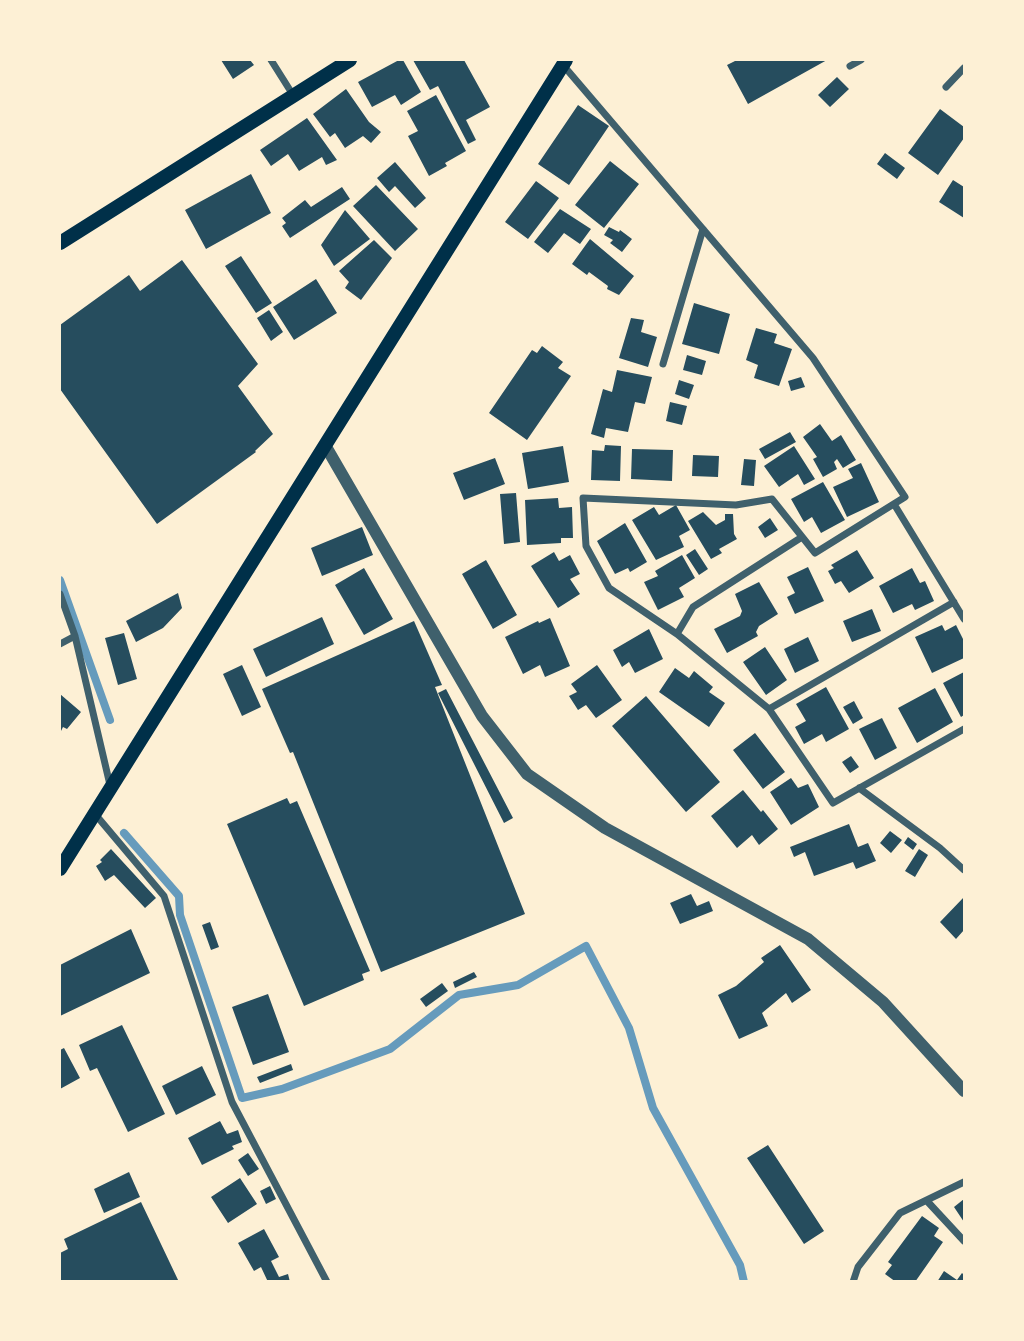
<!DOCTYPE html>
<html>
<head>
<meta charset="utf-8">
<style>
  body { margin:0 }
  #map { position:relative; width:1024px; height:1341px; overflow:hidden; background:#fdf0d5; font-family:Manrope,sans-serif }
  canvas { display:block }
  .frame { position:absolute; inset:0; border:61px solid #fdf0d5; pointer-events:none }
</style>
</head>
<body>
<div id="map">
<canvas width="1024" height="1341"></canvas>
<div class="frame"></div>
</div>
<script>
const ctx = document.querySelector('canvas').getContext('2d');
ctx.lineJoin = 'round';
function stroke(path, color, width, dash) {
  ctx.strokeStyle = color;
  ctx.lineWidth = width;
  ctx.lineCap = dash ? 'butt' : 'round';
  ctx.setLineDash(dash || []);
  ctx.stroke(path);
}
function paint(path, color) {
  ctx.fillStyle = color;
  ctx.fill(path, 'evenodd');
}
const stream = new Path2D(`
  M60,580L110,720
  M124,833L179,896L180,915L242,1098L282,1089L390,1049L459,995L518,985L586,946L629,1028L653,1108L740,1265L744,1282`);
const building = new Path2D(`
  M221,60H250L254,65L233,79Z
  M399,60H403L421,92L401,105L395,95L372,107L358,82Z
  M413,60H464L490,107L466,120L476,140L468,144L438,86L430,90Z
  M737,60H827L748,104L727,65Z
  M837,77L849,89L830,107L818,95Z
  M346,89L369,122L381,132L371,143L363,136L345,148L335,133L330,137L313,114Z
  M436,95L466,151L445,163L447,166L429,176L408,136L418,131L407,111Z
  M578,105L609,126L569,185L538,164Z
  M940,109L964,127V138L938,175L908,153Z
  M307,118L337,160L326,165L322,157L299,171L288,154L271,166L260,150Z
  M885,153L905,168L897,179L877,164Z
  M610,161L639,184L604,228L575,205Z
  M395,162L426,198L415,208L395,186L389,192L377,178Z
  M251,174L271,213L206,249L185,210Z
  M953,180L964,187V218L939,202Z
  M536,181L559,198L528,239L505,222Z
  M376,185L418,229L395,251L353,206Z
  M342,187L350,199L290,238L282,226L286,223L282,218L305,200L311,207Z
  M560,209L591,229L580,244L564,233L548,253L534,242Z
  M345,210L370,239L334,266L321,245Z
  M609,227L619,232L620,230L632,239L622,252L610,243L613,240L604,235Z
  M590,239L634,276L619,295L607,289L608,286L589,272L587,275L572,264Z
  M374,240L392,258L361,300L345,288L349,282L339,271Z
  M241,256L272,303L256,313L225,266Z
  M182,260L258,364L238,386L273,434L255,451L256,452L157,524L60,389V325L129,275L140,291Z
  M316,279L337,313L294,340L273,307Z
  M694,303L730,314L719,354L682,344Z
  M269,310L283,332L271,341L257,318Z
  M631,318L644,320L641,332L657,337L648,367L619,358Z
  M756,328L777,334L774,343L792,349L779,386L754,378L758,365L746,360Z
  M542,346L563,362L558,368L571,376L527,440L489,413L532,350L537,353Z
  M687,355L706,361L702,375L683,370Z
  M617,370L652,377L645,404L635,402L628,432L606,428L604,438L591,434L603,389L612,392Z
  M801,377L805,387L791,391L788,381Z
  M679,380L694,385L689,399L675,394Z
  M670,402L687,406L682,425L666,421Z
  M820,424L832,441L841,435L856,460L843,468L837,459L834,462L837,469L823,477L813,459L817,457L803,437Z
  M790,432L796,442L765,459L759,449Z
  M605,445L621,446L620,481L591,480L592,450L604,451Z
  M563,446L569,482L528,489L522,453Z
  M794,446L815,479L804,485L798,474L779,487L764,466Z
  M632,449L673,450L672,481L631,479Z
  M693,455L719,456L718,477L692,476Z
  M495,458L505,484L464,500L453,473Z
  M744,459L756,460L754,486L741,485Z
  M861,463L879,502L847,517L833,487L853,478L848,469Z
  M823,482L845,520L821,533L812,517L804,522L791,499Z
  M516,493L520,542L504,544L500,494Z
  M558,498L559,508L572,507L573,538H561V543L527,545L525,500Z
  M676,505L690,530L679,536L684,547L656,560L632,520L654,507L659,515Z
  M703,512L716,525L725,520V514H733L734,534L737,539L719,549L722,553L711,559L688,521Z
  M770,518L778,530L765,538L758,527Z
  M625,523L647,562L630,572L628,568L615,574L597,541Z
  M362,527L373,555L322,576L311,548Z
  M695,549L708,569L699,575L686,555Z
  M857,550L874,578L849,593L841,581L835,584L828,571L834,568L831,565Z
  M554,552L559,561L570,555L580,574L570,579L580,594L558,608L531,566Z
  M682,555L695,578L679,588L684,597L658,610L644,582L658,576L655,571Z
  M486,560L517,615L493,629L462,574Z
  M808,567L824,601L795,614L787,597L795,593L787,577Z
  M364,568L393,619L364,635L335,585Z
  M912,568L920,583L925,581L934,601L915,610L912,604L893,613L879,586Z
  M759,582L778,614L759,626L756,632L758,636L727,653L714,629L740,616L742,611L735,594Z
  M178,593L182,608L163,628L136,642L126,621Z
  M872,609L881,631L852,642L843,621Z
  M322,617L334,644L266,677L253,649Z
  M550,618L570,666L545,677L540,665L523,674L505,637L538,621L539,623Z
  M414,621L442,685L435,687L525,914L381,972L293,752L290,753L262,689Z
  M942,625L945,631L956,625L964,641V658L932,673L915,637Z
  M649,629L663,659L635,673L629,662L622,667L613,650Z
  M124,633L137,679L118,685L105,638Z
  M808,637L819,661L795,673L784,649Z
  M765,647L787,680L766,695L743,662Z
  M242,665L261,707L242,716L223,674Z
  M597,665L622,700L596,718L586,705L578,710L569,696L577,692L571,684Z
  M675,668L689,678L694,671L713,687L709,692L725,703L709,727L659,692Z
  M964,672V715L961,717L943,683Z
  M826,687L849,729L826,742L822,734L804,744L795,727L806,721L796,704Z
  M935,688L953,722L917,743L898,708Z
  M446,689L513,818L504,823L438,693Z
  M60,694L81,712L67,729L63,727L60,733Z
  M646,696L720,782L686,812L612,726Z
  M854,701L863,718L853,724L843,707Z
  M882,718L897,748L875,760L859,729Z
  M755,733L785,772L763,789L733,750Z
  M851,756L859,767L850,773L842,762Z
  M791,778L798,788L808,784L819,807L791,825L770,792Z
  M743,790L761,812L763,810L778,829L759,845L752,835L737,848L711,816Z
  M287,798L290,804L297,801L370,971L362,974L364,980L304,1006L227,824Z
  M849,824L858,847L868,843L876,861L856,869L853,862L814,876L805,852L794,857L790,847Z
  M890,831L902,840L891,853L880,843Z
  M908,837L917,844L913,850L904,843Z
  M111,849L156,898L145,908L114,875L105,881L96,866L102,862L100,860Z
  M919,849L928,855L915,877L905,871Z
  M691,894L697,906L709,901L713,911L680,924L670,903Z
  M964,897V930L956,939L940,922Z
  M210,922L219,947L211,950L202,925Z
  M131,929L150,973L60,1016V965Z
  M780,945L811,990L792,1003L786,993L762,1013L768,1026L739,1039L718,995L736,986L764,962L761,958Z
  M474,972L477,977L455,988L453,982Z
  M442,983L448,991L426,1007L420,999Z
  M268,994L289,1052L253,1065L232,1007Z
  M122,1025L165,1114L128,1132L97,1068L90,1071L79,1045Z
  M64,1048L80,1078L60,1089V1050Z
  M291,1064L293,1070L260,1083L257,1077Z
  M202,1066L216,1095L176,1115L162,1086Z
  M220,1121L227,1134L238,1130L242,1142L232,1146L234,1149L202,1165L188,1138Z
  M768,1145L824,1231L804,1244L747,1158Z
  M248,1153L259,1169L248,1176L238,1160Z
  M129,1172L140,1197L104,1213L94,1189Z
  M240,1178L257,1204L228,1223L211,1197Z
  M270,1186L276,1199L266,1204L260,1191Z
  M964,1199V1222L954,1207Z
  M141,1202L179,1282H60V1253L68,1249L64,1239Z
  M922,1216L939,1228L934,1236L943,1242L915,1282H896L885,1274L892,1265L888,1262Z
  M264,1229L279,1257L271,1261L279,1277L288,1274L290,1282H268L261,1267L254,1271L238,1243Z
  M944,1271L957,1280L962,1273L964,1275V1282H937Z`);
const minor = new Path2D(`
  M271,60L293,95
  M563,65L813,358L905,497L815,553L772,499L736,505L583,498L586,546L609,588L677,634L693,607L802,537
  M850,66L861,60
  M946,87L964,68
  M663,364L703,229
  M894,504L964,619
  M60,594L75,636L110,785
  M677,634L769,709L833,803L964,729
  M60,644L75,636
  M769,709L954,602
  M859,788L940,848L964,870
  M95,814L164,896L232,1102L327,1282
  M927,1201L964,1241
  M853,1282L858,1267L900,1213L964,1182`);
const tertiary = new Path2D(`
  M325,445L482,716L527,774L605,828L808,939L883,1002L964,1091`);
const secondary = new Path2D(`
  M60,243L350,60
  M60,869L566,60`);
stroke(stream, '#669bbc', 8);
paint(building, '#264d5e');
stroke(minor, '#3f606c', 7);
stroke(tertiary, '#3f606c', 12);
stroke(secondary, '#003049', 14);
</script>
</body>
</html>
